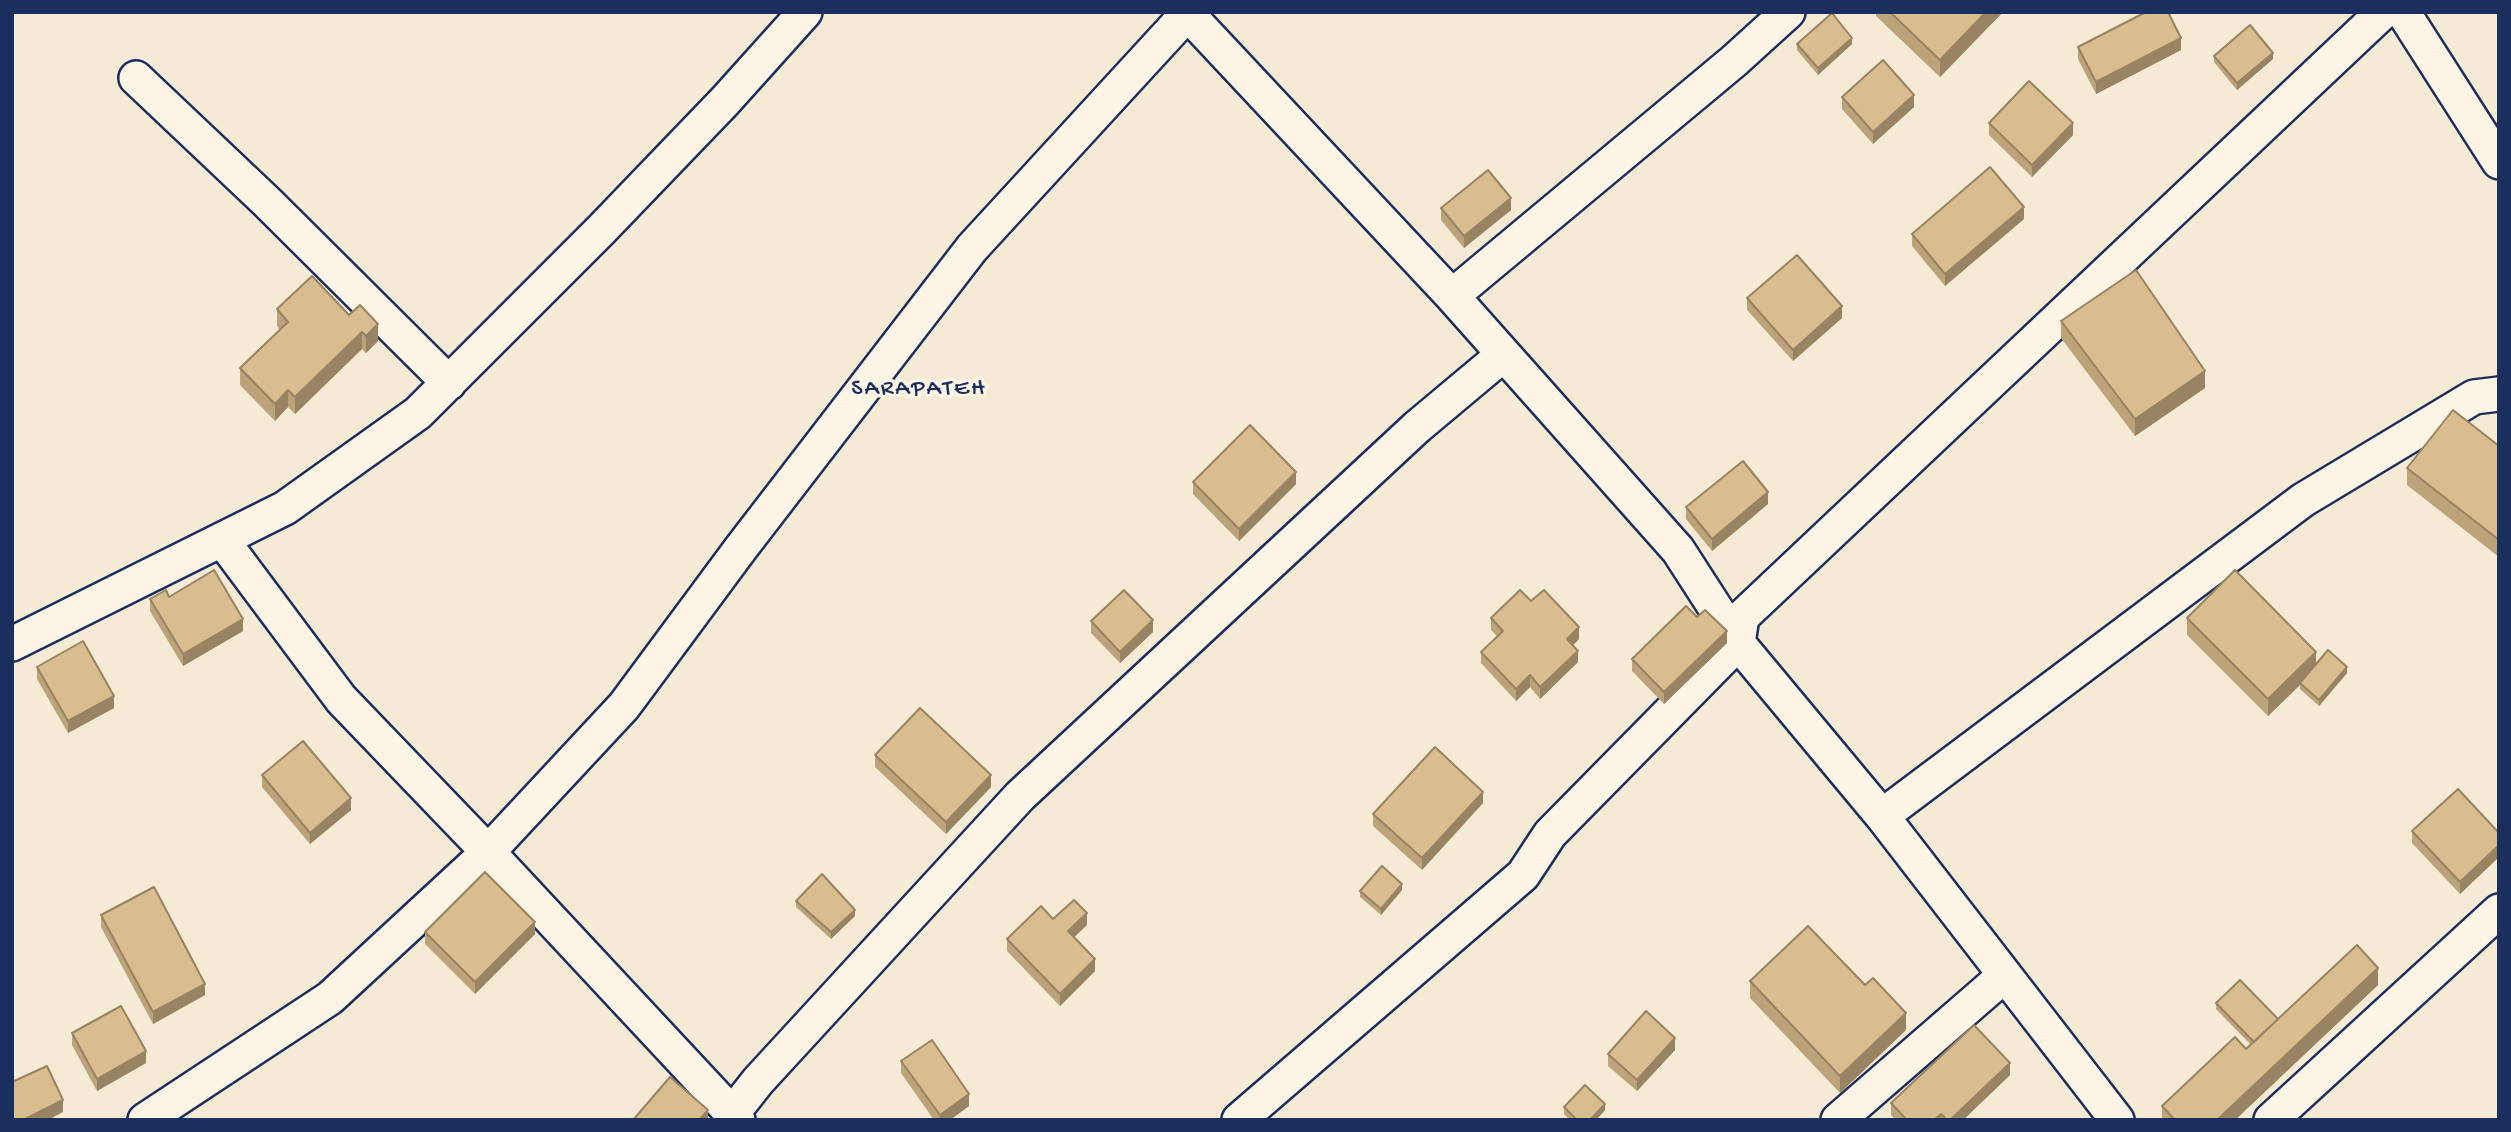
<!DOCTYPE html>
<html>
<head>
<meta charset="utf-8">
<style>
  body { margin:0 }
  #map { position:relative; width:2511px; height:1132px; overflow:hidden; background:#f5ead4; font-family:"Gochi Hand",sans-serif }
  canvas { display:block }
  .frame { position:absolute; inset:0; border:14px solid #1b2f5e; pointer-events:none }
</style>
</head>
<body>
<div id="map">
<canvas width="2511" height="1132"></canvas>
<div class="frame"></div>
</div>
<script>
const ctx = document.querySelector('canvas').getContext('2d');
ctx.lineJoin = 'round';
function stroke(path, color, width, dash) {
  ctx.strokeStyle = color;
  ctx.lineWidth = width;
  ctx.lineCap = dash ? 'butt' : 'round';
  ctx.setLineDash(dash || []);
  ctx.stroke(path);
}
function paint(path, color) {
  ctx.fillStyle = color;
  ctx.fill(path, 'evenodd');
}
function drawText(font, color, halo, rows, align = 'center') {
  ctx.font = font + ' "Gochi Hand",sans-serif';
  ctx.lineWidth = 7;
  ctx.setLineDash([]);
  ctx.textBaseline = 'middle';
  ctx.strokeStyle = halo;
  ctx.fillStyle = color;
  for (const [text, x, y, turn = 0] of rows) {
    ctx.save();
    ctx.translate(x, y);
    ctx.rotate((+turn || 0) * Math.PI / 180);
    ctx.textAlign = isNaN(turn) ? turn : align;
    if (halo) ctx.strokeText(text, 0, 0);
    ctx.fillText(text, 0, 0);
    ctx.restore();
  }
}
const minor = new Path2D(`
  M1186,12L1452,296L1678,550L1738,643L1882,816L2117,1120
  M2403,12L2499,162
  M136,78L267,202L449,383
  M1452,296L1734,61L1788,12
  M223,541L341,699L488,852L738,1120
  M12,644L285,508L418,413L602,229L725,101L805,12
  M1882,816L2303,500L2474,397L2499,394
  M732,1114L758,1081L1020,796L1417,427L1503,355
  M145,1120L330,998L488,852L624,706L741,548L972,248L1187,14
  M1239,1120L1523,875L1550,834L1738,643L1742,617L2383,12
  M1838,1120L2005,975
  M2271,1120L2499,911`);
const wall = new Path2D(`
  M1876,12H2003L1940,77L1876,16Z
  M1797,44H1852L1818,75L1797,50Z
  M2078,47L2181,50L2096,94L2078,59Z
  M2214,56L2273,59L2237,90L2214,62Z
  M1842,97L1914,107L1873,144L1842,109Z
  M1989,123L2073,135L2032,177L1989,135Z
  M1441,208L1511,210L1464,248L1441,220Z
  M2024,219L1945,286L1912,246V234Z
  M1747,298L1842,318L1793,361L1747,310Z
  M277,309L349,315L378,341L366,353L362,349L295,414L288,407L275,421L240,385V368L280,330L277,326Z
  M2061,321L2205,388L2135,436L2061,338Z
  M2499,446V557L2407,485V468Z
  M1193,482L1296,484L1239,541L1193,494Z
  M1768,504L1712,551L1686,519V507Z
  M169,597L243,631L183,666L150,611V599Z
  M1531,601L1579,639L1573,645L1578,662L1540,699L1530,687L1516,701L1481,663V652L1497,636L1491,630V618Z
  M1697,617L1727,643L1664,704L1632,671V659Z
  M2187,618L2316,664L2347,673L2319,706L2300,689V685L2268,716L2187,635Z
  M1091,621L1153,632L1120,663L1091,633Z
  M37,667L114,708L68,733L37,679Z
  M875,755L991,787L946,834L875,767Z
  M262,775L351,810L310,844L262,787Z
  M1483,803L1422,870L1373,826V814Z
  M2412,831L2499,833V857L2460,894L2412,843Z
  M1402,890L1381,915L1360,897V891Z
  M796,901L855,916L831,939L796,907Z
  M101,915L205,995L153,1024L101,927Z
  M1053,919L1087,925L1074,937L1095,971L1060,1006L1007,951V939Z
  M425,932L535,934L475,994L425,944Z
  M1750,981L1906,1030L1840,1093L1750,998Z
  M2378,985L2235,1120H2162V1106L2246,1049L2251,1045L2216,1009V1003L2278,1019Z
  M72,1033L146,1063L97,1091L72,1045Z
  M1675,1050L1637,1091L1608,1066V1054Z
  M901,1061L969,1106L950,1120H934L901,1073Z
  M2010,1075L1963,1120H1896L1891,1115V1103Z
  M1564,1107L1605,1110L1596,1120H1570L1564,1114Z`);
const shadedWall = new Path2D(`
  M1986,12H2003L1940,77V60Z
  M1852,38V44L1818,75V68Z
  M2181,38V50L2096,94V82Z
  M2273,53V59L2237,90V83Z
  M1914,95V107L1873,144V132Z
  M2073,123V135L2032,177V165Z
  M1511,198V210L1464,248V236Z
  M2024,207V219L1945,286V274Z
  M1842,306V318L1793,361V350Z
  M378,324V341L366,353V336Z
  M362,332V349L295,414V397Z
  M2205,371V388L2135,436V419Z
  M288,390V407L275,421V404Z
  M1296,472V484L1239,541V529Z
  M1768,492V504L1712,551V539Z
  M243,619V631L183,666V654Z
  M1153,620V632L1120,663V652Z
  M1579,627V639L1567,651V639Z
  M1727,631V643L1664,704V692Z
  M1578,651V662L1540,699V687Z
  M2316,652V669L2300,683V685L2268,716V699Z
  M2347,667V673L2319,706V700Z
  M1530,675V687L1516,701V689Z
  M114,696V708L68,733V721Z
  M991,775V787L946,834V822Z
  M1483,792V803L1422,870V858Z
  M351,798V810L310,844V833Z
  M2499,845V857L2460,894V882Z
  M1402,884V890L1381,915V909Z
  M855,910V916L831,939V932Z
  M1087,913V925L1068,943V931Z
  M535,922V934L475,994V982Z
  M1095,959V971L1060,1006V994Z
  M2378,968V985L2235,1120H2217Z
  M205,984V995L153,1024V1012Z
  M1906,1013V1030L1840,1093V1076Z
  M1675,1038V1050L1637,1091V1080Z
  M146,1051V1063L97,1091V1079Z
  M2010,1063V1075L1963,1120H1950Z
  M969,1094V1106L950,1120H940V1115Z
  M63,1100V1112L48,1120H23Z
  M1605,1104V1110L1596,1120H1590Z
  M708,1110V1120H699Z
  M1941,1114V1120H1934Z`);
const building = new Path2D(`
  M1890,12H1986L1940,60Z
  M2146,12H2168L2181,38L2096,82L2078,47Z
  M1832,13L1852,38L1818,68L1797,44Z
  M2250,25L2273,53L2237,83L2214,56Z
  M1883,60L1914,95L1873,132L1842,97Z
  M2029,81L2073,123L2032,165L1989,123Z
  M1990,167L2024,207L1945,274L1912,234Z
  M1488,170L1511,198L1464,236L1441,208Z
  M1797,255L1842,306L1793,350L1747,298Z
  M2136,270L2205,371L2135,419L2061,321Z
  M312,276L349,315L360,305L378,324L366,336L362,332L295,397L288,390L275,404L240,368L288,322L277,309Z
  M2453,410L2499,446V540L2407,468Z
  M1250,425L1296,472L1239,529L1193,482Z
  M1743,461L1768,492L1712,539L1686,507Z
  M214,570L243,619L183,654L150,599L166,590L169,597Z
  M2235,570L2316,652L2268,699L2187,618Z
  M1124,590L1153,620L1120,652L1091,621Z
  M1520,590L1531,601L1544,590L1579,627L1567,639L1578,651L1540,687L1530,675L1516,689L1481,652L1503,631L1491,618Z
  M1686,606L1697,617L1705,610L1727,631L1664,692L1632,659Z
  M83,641L114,696L68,721L37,667Z
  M2328,650L2347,667L2319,700L2300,683Z
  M920,708L991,775L946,822L875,755Z
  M303,741L351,798L310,833L262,775Z
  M1435,747L1483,792L1422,858L1373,814Z
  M2458,789L2499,833V845L2460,882L2412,831Z
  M1382,866L1402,884L1381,909L1360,891Z
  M485,872L535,922L475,982L425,932Z
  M822,874L855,910L831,932L796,901Z
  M154,887L205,984L153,1012L101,915Z
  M1074,900L1087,913L1068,931L1095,959L1060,994L1007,939L1041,906L1053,919Z
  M1808,926L1865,985L1873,978L1906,1013L1840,1076L1750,981Z
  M2357,945L2378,968L2217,1120H2175L2162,1106L2235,1037L2246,1049Z
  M2240,980L2278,1019L2254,1042L2216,1003Z
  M121,1006L146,1051L97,1079L72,1033Z
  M1646,1011L1675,1038L1637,1080L1608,1054Z
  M1974,1025L2010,1063L1950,1120H1947L1941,1114L1934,1120H1907L1891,1103Z
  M932,1040L969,1094L940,1115L901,1061Z
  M47,1066L63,1100L23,1120H13L12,1118V1082Z
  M670,1077L708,1110L699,1120H633Z
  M1585,1085L1605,1104L1590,1120H1577L1564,1107Z`);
const quarterNames = [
  ["SARAPATEH",919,390]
];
stroke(minor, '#1b2f5e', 38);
stroke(minor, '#fcf5e5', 33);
paint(wall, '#bba37a');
paint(shadedWall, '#988463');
paint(building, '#d9bd8e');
stroke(building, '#988463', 2);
ctx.letterSpacing = '2px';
drawText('24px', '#1b2f5e', '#fcf5e5', quarterNames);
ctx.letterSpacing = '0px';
</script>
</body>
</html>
